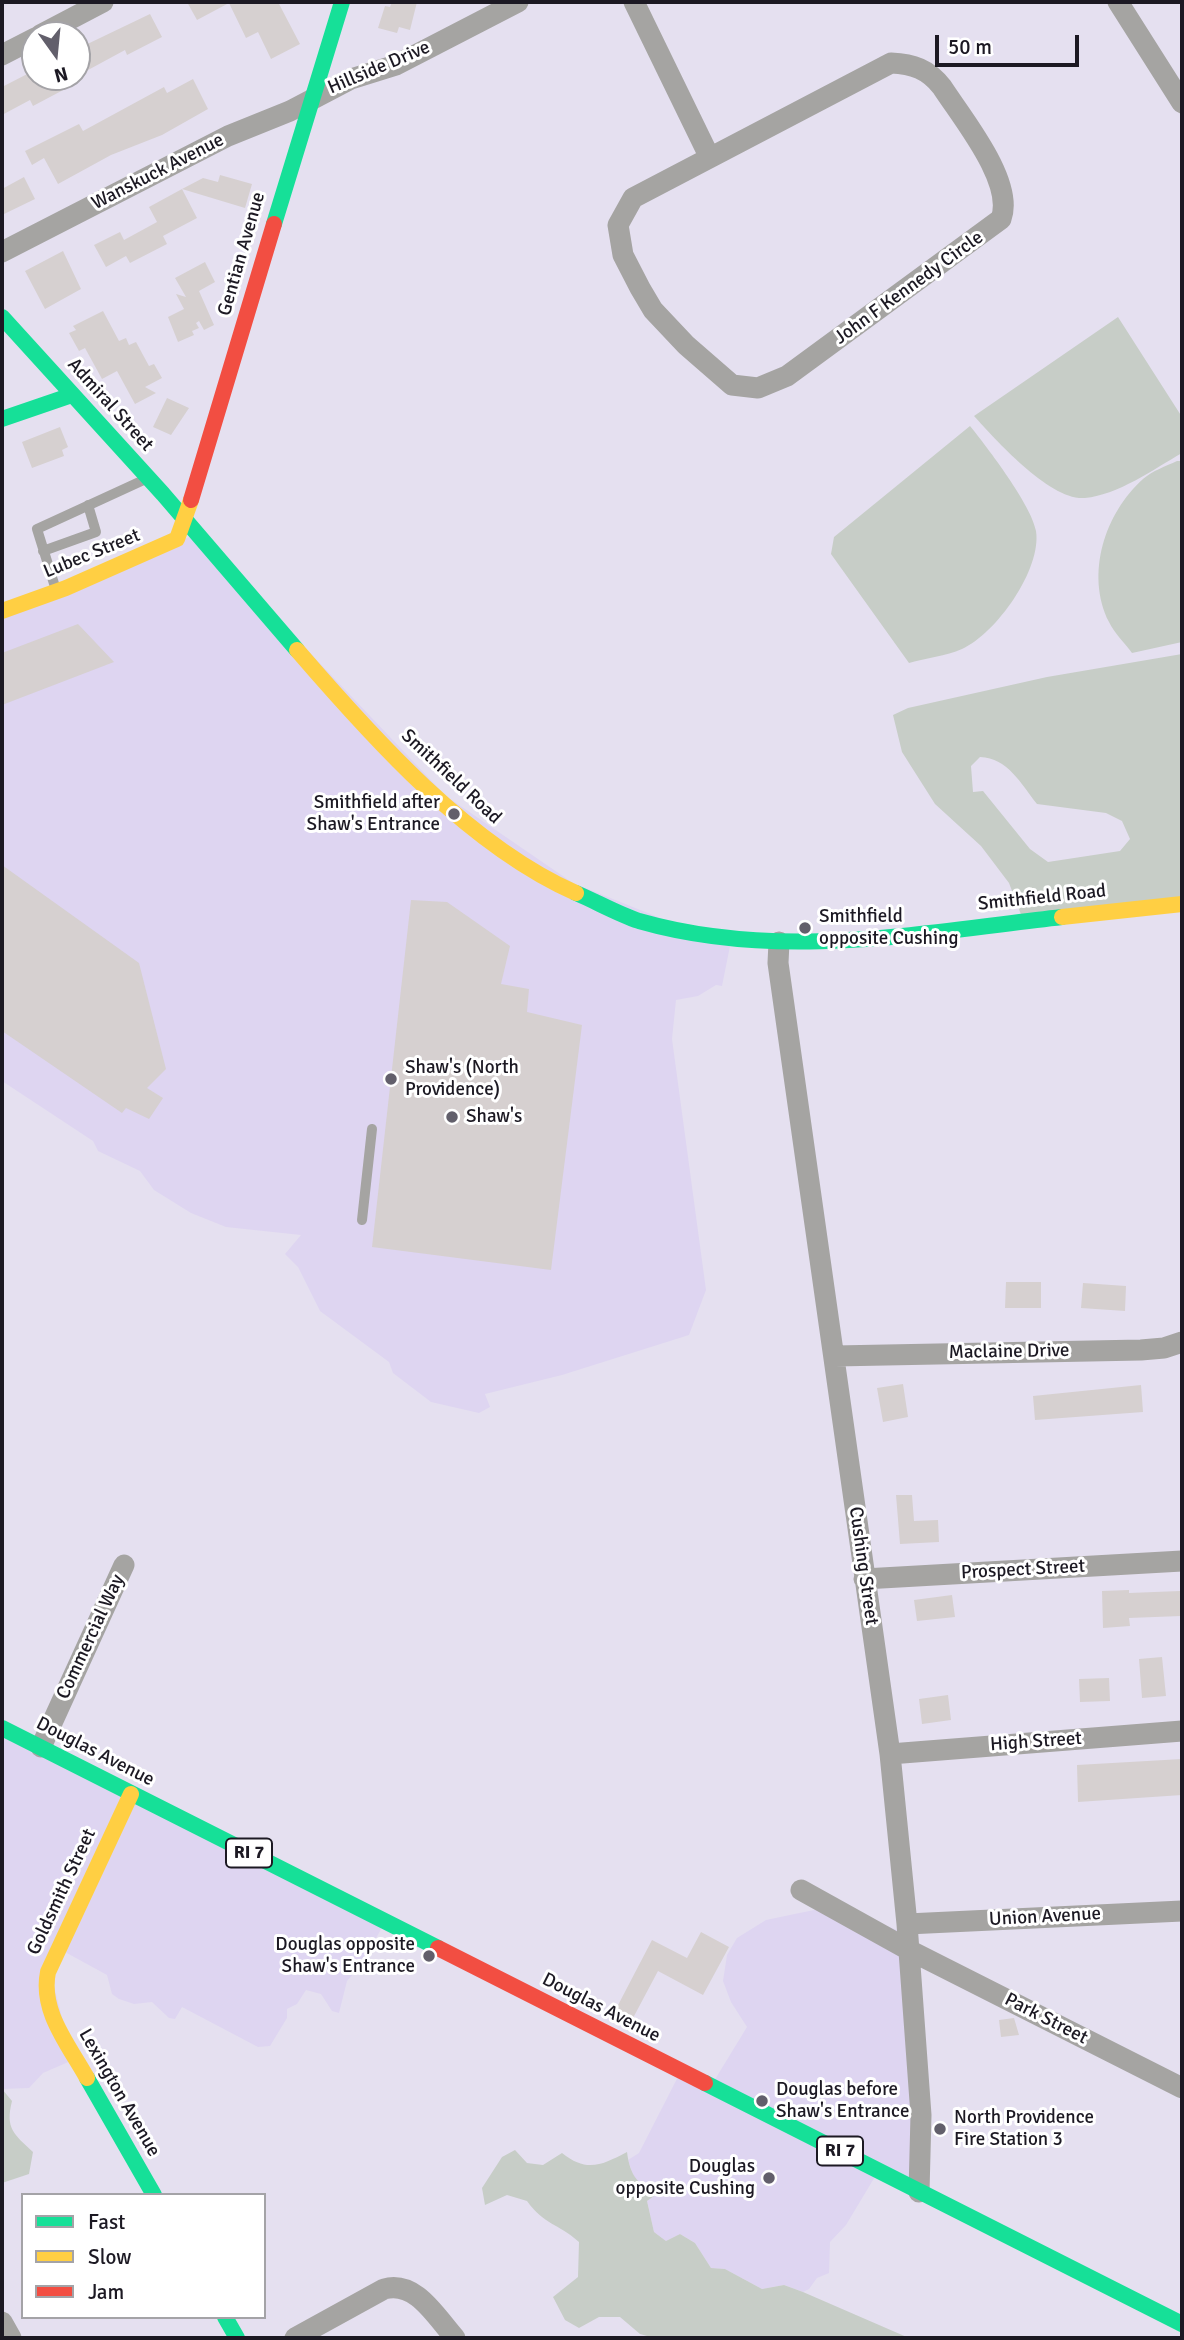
<!DOCTYPE html>
<html>
<head>
<meta charset="utf-8">
<style>
  body { margin:0 }
  #map { position:relative; width:1184px; height:2340px; overflow:hidden; background:#e5e0f0; font-family:Signika,sans-serif }
  canvas { display:block }
  .frame { position:absolute; inset:0; border:4px solid #1c1923; pointer-events:none }
  .legend { position:absolute; left:21px; top:2193px; width:245px; height:126px; box-sizing:border-box; background:#fff; border:2px solid #a4a3a7; margin:0; padding:9px 12px; list-style:none; font-size:21px; color:#1c1923 }
  .legend li { display:flex; align-items:center; gap:14px; height:35px }
  .legend b { width:35px; border:2px solid #a4a3a7 }
  .north { position:absolute; left:21px; top:21px; width:70px; height:70px; box-sizing:border-box; background:#fff; border:2px solid #a4a3a7; border-radius:50%; rotate:165deg; font-size:19px; font-weight:700; line-height:28px; text-align:center; color:#1c1923 }
  .north::after { content:''; display:block; margin:auto; width:24px; height:32px; background:#625f6b; clip-path:polygon(50% 0,100% 100%,50% 72%,0 100%) }
  .scale { position:absolute; left:935px; top:35px; width:144px; height:32px; box-sizing:border-box; border:4px solid #1c1923; border-top:0; padding-left:9px; font-size:21px; line-height:24px; white-space:nowrap; color:#1c1923; -webkit-text-stroke:5px #fff; paint-order:stroke }
</style>
</head>
<body>
<div id="map">
<canvas width="1184" height="2340"></canvas>
<div class="frame"></div>
<ul class="legend">
<li><b style="height:9px;background:#16e098"></b>Fast</li>
<li><b style="height:9px;background:#ffcf43"></b>Slow</li>
<li><b style="height:9px;background:#f24e42"></b>Jam</li>
</ul>
<div class="north">N</div>
<div class="scale">50 m</div>
</div>
<script>
const ctx = document.querySelector('canvas').getContext('2d');
ctx.lineJoin = 'round';
function paint(path, color) {
  ctx.fillStyle = color;
  ctx.fill(path, 'evenodd');
}
function stroke(path, color, width, dash) {
  ctx.strokeStyle = color;
  ctx.lineWidth = width;
  ctx.lineCap = dash ? 'butt' : 'round';
  ctx.setLineDash(dash || []);
  ctx.stroke(path);
}
function drawText(font, color, halo, rows, align = 'center') {
  ctx.font = font + ' Signika,sans-serif';
  ctx.lineWidth = 6;
  ctx.setLineDash([]);
  ctx.textBaseline = 'middle';
  ctx.strokeStyle = halo;
  ctx.fillStyle = color;
  for (const [text, x, y, turn = 0] of rows) {
    ctx.save();
    ctx.translate(x, y);
    ctx.rotate((+turn || 0) * Math.PI / 180);
    ctx.textAlign = isNaN(turn) ? turn : align;
    if (halo) ctx.strokeText(text, 0, 0);
    ctx.fillText(text, 0, 0);
    ctx.restore();
  }
}
const built = new Path2D(`
  M197,534L446,796L573,883L730,946L722,986L716,985L698,996L676,1000L672,1039L706,1290L689,1335L562,1375L485,1394L490,1407L479,1413L431,1402L393,1373L389,1362L320,1311L298,1267L285,1254L301,1235L226,1227L191,1213L154,1190L140,1171L98,1151L93,1141L2,1081V611Z
  M2,1727L385,1922L361,1965L347,1981L339,2013L332,2011L321,1994L306,1990L297,2004L287,2009V2018L270,2046L258,2047L182,2007L175,2019L169,2018L152,2002L134,2004L119,1999L112,1994L107,1975L65,1952L51,1975L73,2060L43,2073L29,2088L2,2089Z
  M833,1906L908,1934L918,2185L879,2170L846,2225L830,2242L829,2273L817,2278L809,2289L803,2292L784,2285L762,2289L725,2269L711,2268L695,2243L680,2234L666,2241L654,2232L647,2201L663,2189H649L635,2180L628,2160L639,2153L683,2067L714,2081L747,2027L731,2002L723,1981L727,1955L737,1938L766,1920Z`);
const green = new Path2D(`
  M1118,317L1182,417V453C1154,469 1118,495 1085,498C1050,501 996,440 974,416Z
  M970,426C987,447 1032,506 1036,531C1042,569 996,634 962,649C946,656 926,658 909,663L831,554L834,537Z
  M1177,461H1182V642L1132,653C1125,643 1114,633 1109,622C1085,574 1105,513 1143,479C1152,471 1166,466 1177,461Z
  M1182,654V906L1025,925L1009,883L981,846L935,804L902,752L893,715L908,708L1047,677ZM980,757C1008,758 1021,784 1037,804L1106,813L1122,821L1130,839L1120,851L1048,862L1030,849L983,791L973,792L971,766Z
  M2,2089L12,2101C5,2129 14,2134 33,2152L29,2174L2,2183Z
  M515,2150L527,2163L543,2165L562,2153C587,2173 602,2165 627,2152C630,2176 639,2190 664,2189L647,2201L654,2232L666,2241L680,2234L695,2243L711,2268L725,2269L762,2289L784,2285L803,2292L909,2338H654L640,2334L620,2317H599L579,2328L565,2320L553,2297L578,2277L579,2242C558,2223 544,2225 527,2201L507,2195L485,2205L482,2188L502,2157Z`);
const building = new Path2D(`
  M187,2H278L300,44L271,59L258,32L246,38L229,3L197,20Z
  M392,2H417L410,30L399,27L397,33L378,28L385,6L390,7Z
  M150,14L162,37L127,55L125,50L77,76V49Z
  M35,70V77H62L67,88L33,106L30,100L2,115V87Z
  M193,79L208,109L162,135L111,155L58,184L44,158L32,165L25,151L79,124L83,131L164,87L167,93Z
  M220,175L252,184L245,208L182,189L203,178L218,182Z
  M24,177L35,199L2,215V189Z
  M182,189L197,218L163,236L167,244L130,263L126,256L106,267L94,245L120,232L124,240L157,222L149,207Z
  M63,251L81,289L45,309L25,271Z
  M205,262L215,282L199,291L214,325L204,330L199,321L196,323L199,328L192,331L194,335L178,342L168,317L184,309L176,294L186,297L175,278Z
  M103,311L119,341L126,338L129,345L136,342L149,366L154,364L162,378L145,387L156,393L135,404L117,371L102,379L85,348L79,351L69,333L76,330L73,326Z
  M167,398L189,408L171,435L153,427Z
  M60,427L68,447L62,450L64,456L32,468L22,442Z
  M78,624L114,662L2,705V653Z
  M2,865L139,963L166,1069L147,1088L163,1098L149,1119L126,1108L122,1113L2,1031Z
  M411,900L447,902L510,946L501,984L529,989L527,1012L582,1025L551,1270L372,1247Z
  M1006,1282H1041V1308H1005Z
  M1083,1283L1126,1286L1125,1311L1081,1308Z
  M903,1384L908,1417L883,1422L877,1388Z
  M1141,1385L1143,1412L1035,1420L1033,1396Z
  M896,1495H912L914,1521L938,1520L939,1542L900,1544Z
  M1129,1590V1593L1180,1591L1181,1616L1129,1618L1130,1626L1103,1628L1102,1591Z
  M952,1595L955,1617L917,1621L914,1600Z
  M1162,1657L1166,1696L1142,1698L1139,1659Z
  M1109,1678L1110,1701L1080,1702L1079,1679Z
  M948,1695L951,1720L922,1724L919,1699Z
  M1182,1759V1795L1078,1802L1077,1765Z
  M701,1932L729,1947L703,1995L658,1971L633,2018L616,2009L652,1940L687,1958Z
  M1014,2018L1019,2035L1001,2037L999,2020Z`);
const lane = new Path2D(`
  M43,551L96,532L88,505
  M56,590L37,529L148,478
  M362,1220L372,1129`);
const street = new Path2D(`
  M634,2L709,156
  M1118,2L1182,103
  M40,35L103,2
  M2,55L35,38
  M891,63C913,64 928,69 942,87C962,118 1015,182 1001,219L787,376L758,388L732,385L686,345L653,310L640,288L623,255L618,225L633,198Z
  M2,252L228,136L290,111L351,79L396,65L518,2
  M779,942L778,963L890,1754L907,1924L921,2115L919,2192
  M835,1356L1141,1350L1164,1348L1182,1342
  M864,1579L1182,1561
  M41,1747L124,1565
  M890,1754L1182,1731
  M801,1890L909,1950L1182,2088
  M907,1924L1182,1911
  M2,2322L11,2338
  M295,2338L384,2289C416,2280 436,2317 455,2338`);
const fast = new Path2D(`
  M274,224L342,2
  M2,317L163,494L297,650
  M2,419L72,395
  M576,893C597,902 618,914 639,921C778,961 922,933 1062,917
  M2,1728L438,1948
  M87,2078L154,2195
  M705,2083L1182,2324
  M225,2317L237,2338`);
const slow = new Path2D(`
  M2,611L66,588L177,539L191,500
  M297,650C372,737 469,846 576,893
  M1062,917L1182,904
  M87,2078C68,2044 40,2011 48,1972L131,1794`);
const jam = new Path2D(`
  M191,500L274,224
  M438,1948L705,2083`);
const markers = [
  [454,814,7,"#625f6b"],
  [805,928,7,"#625f6b"],
  [391,1079,7,"#625f6b"],
  [452,1117,7,"#625f6b"],
  [429,1956,7,"#625f6b"],
  [762,2101,7,"#625f6b"],
  [940,2129,7,"#625f6b"],
  [769,2178,7,"#625f6b"]
];
const shields = [
  [249,1853,46],
  [840,2151,46]
];
const shieldNames = [
  ["RI 7",249,1853],
  ["RI 7",840,2151]
];
const streetNames = [
  ["Hillside Drive",379,68,-23],
  ["Wanskuck Avenue",158,172,-27],
  ["Gentian Avenue",242,254,-74],
  ["John F Kennedy Circle",909,288,-36],
  ["Admiral Street",110,405,48],
  ["Lubec Street",92,554,-22],
  ["Smithfield Road",451,777,43],
  ["Smithfield Road",1042,898,-6],
  ["Maclaine Drive",1009,1352,-1],
  ["Cushing Street",863,1566,82],
  ["Prospect Street",1023,1570,-3],
  ["Commercial Way",91,1637,-65],
  ["High Street",1036,1742,-4],
  ["Douglas Avenue",95,1752,27],
  ["Goldsmith Street",62,1892,-65],
  ["Union Avenue",1045,1917,-3],
  ["Douglas Avenue",601,2008,27],
  ["Park Street",1046,2019,27],
  ["Lexington Avenue",119,2093,60]
];
const poiNames = [
  ["Smithfield after",440,803,"right"],
  ["Shaw's Entrance",440,825,"right"],
  ["Smithfield",819,917],
  ["opposite Cushing",819,939],
  ["Shaw's (North",405,1068],
  ["Providence)",405,1090],
  ["Shaw's",466,1117],
  ["Douglas opposite",415,1945,"right"],
  ["Shaw's Entrance",415,1967,"right"],
  ["Douglas before",776,2090],
  ["Shaw's Entrance",776,2112],
  ["North Providence",954,2118],
  ["Fire Station 3",954,2140],
  ["Douglas",755,2167,"right"],
  ["opposite Cushing",755,2189,"right"]
];
paint(built, '#ded5f1');
paint(green, '#c7cdc7');
paint(building, '#d6d0d0');
stroke(lane, '#a5a4a2', 10);
stroke(street, '#a5a4a2', 21);
stroke(fast, '#16e098', 16);
stroke(slow, '#ffcf43', 16);
stroke(jam, '#f24e42', 16);
for (const [x, y, r, color] of markers) {
  const dot = new Path2D();
  dot.arc(x, y, r, 0, 2 * Math.PI);
  ctx.fillStyle = color;
  ctx.fill(dot);
  stroke(dot, '#fff', 2.5);
}
for (const [x, y, w] of shields) {
  const box = new Path2D();
  box.roundRect(x - w / 2, y - 14.5, w, 29, 5);
  ctx.fillStyle = '#fff';
  ctx.fill(box);
  stroke(box, '#1c1923', 2);
}
drawText('bold 18px', '#1c1923', null, shieldNames);
drawText('19px', '#1c1923', '#fff', streetNames);
drawText('19px', '#1c1923', '#fff', poiNames, 'left');
</script>
</body>
</html>
